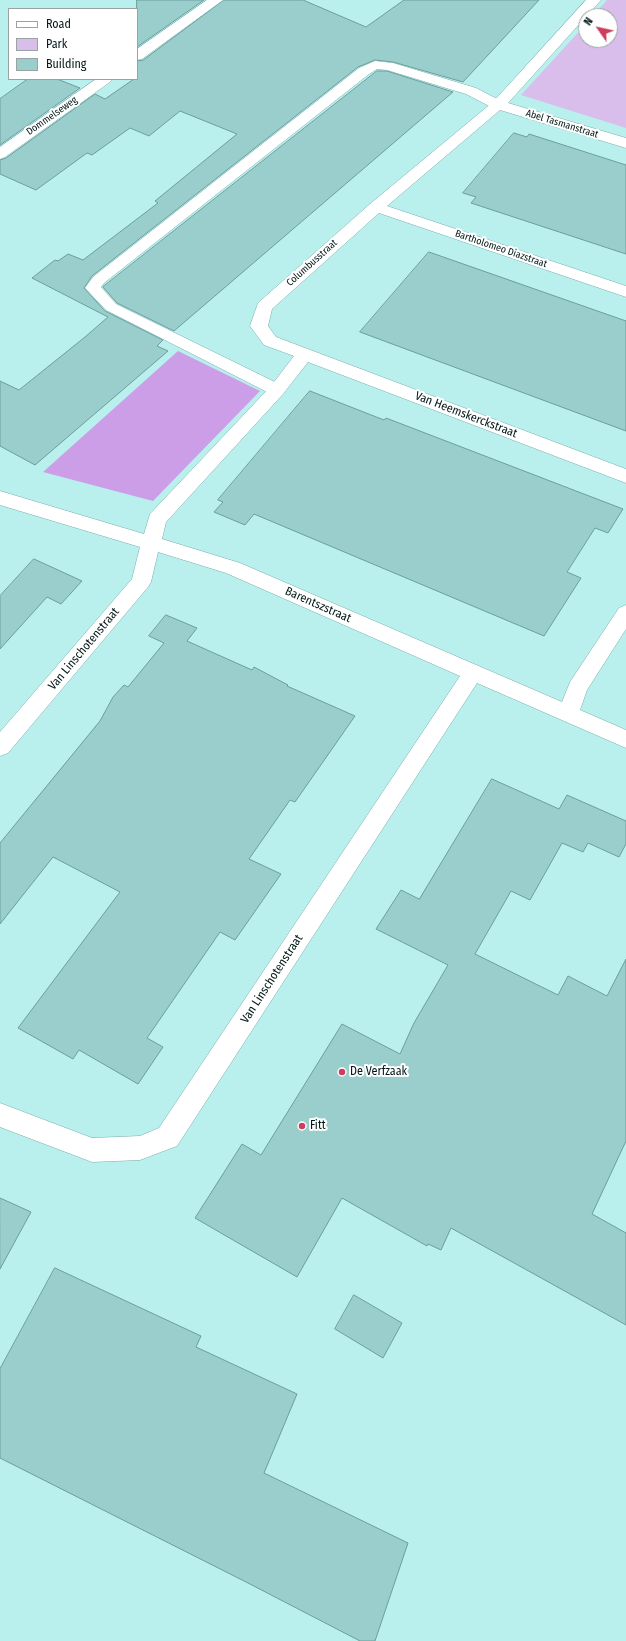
<!DOCTYPE html>
<html>
<head>
<meta charset="utf-8">
<style>
  body { margin:0 }
  #map { position:relative; width:626px; height:1641px; overflow:hidden; background:#b9f0ed; font-family:"Fira Sans Condensed",sans-serif }
  canvas { display:block }
  .legend { position:absolute; left:8px; top:8px; width:130px; height:72px; box-sizing:border-box; background:#fff; border:1px solid #9aa3a2; margin:0; padding:5px 7px; list-style:none; font-size:12px; color:#031817 }
  .legend li { display:flex; align-items:center; gap:8px; height:20px }
  .legend b { width:20px; border:1px solid #9aa3a2 }
  .north { position:absolute; left:578px; top:8px; width:40px; height:40px; box-sizing:border-box; background:#fff; border:1px solid #9aa3a2; border-radius:50%; rotate:304deg; font-size:11px; font-weight:700; line-height:16px; text-align:center; color:#031817 }
  .north::after { content:''; display:block; margin:auto; width:14px; height:18px; background:#cd3e5d; clip-path:polygon(50% 0,100% 100%,50% 72%,0 100%) }
</style>
</head>
<body>
<div id="map">
<canvas width="626" height="1641"></canvas>
<ul class="legend">
<li><b style="height:5px;background:#fff"></b>Road</li>
<li><b style="height:11px;background:#d9bdeb"></b>Park</li>
<li><b style="height:11px;background:#99cecc"></b>Building</li>
</ul>
<div class="north">N</div>
</div>
<script>
const ctx = document.querySelector('canvas').getContext('2d');
ctx.lineJoin = 'round';
function paint(path, color) {
  ctx.fillStyle = color;
  ctx.fill(path, 'evenodd');
}
function stroke(path, color, width, dash) {
  ctx.strokeStyle = color;
  ctx.lineWidth = width;
  ctx.lineCap = dash ? 'butt' : 'round';
  ctx.setLineDash(dash || []);
  ctx.stroke(path);
}
function drawText(font, color, halo, rows, align = 'center') {
  ctx.font = font + ' "Fira Sans Condensed",sans-serif';
  ctx.lineWidth = 4;
  ctx.setLineDash([]);
  ctx.textBaseline = 'middle';
  ctx.strokeStyle = halo;
  ctx.fillStyle = color;
  for (const [text, x, y, turn = 0] of rows) {
    ctx.save();
    ctx.translate(x, y);
    ctx.rotate((+turn || 0) * Math.PI / 180);
    ctx.textAlign = isNaN(turn) ? turn : align;
    if (halo) ctx.strokeText(text, 0, 0);
    ctx.fillText(text, 0, 0);
    ctx.restore();
  }
}
const green = new Path2D(`
  M607,0H626V128L521,95L586,24V40H610V16H593Z`);
const forest = new Path2D(`
  M178,351L260,391L153,501L43,472Z`);
const building = new Path2D(`
  M137,0H204L137,47Z
  M224,0H303L366,27L404,0H539L463,82L393,62L375,60L358,67L92,276L84,288L105,311L163,340L157,346L168,351L35,465L0,446V381L19,390L85,337L108,317L32,278L55,260L58,261L68,254L83,260L158,203L155,201L237,134L180,111L149,136L130,128L92,155L87,153L36,190L0,174V160L6,158L95,94L105,99L134,79H137V61L143,60Z
  M377,71H387L453,92L174,331L117,303L103,287Z
  M28,79H57L80,88L0,145V99Z
  M514,133L527,137L529,134L626,165V254L471,203L476,197L463,193Z
  M429,252L626,321V431L360,332Z
  M310,391L384,420L386,418L623,509L608,533L595,528L567,572L581,578L544,636L254,514L245,525L214,512L223,502L218,500Z
  M34,559L82,581L61,604L47,597L0,649V596Z
  M166,615L197,628L187,641L252,670L254,667L288,685L287,686L355,716L295,802L290,800L249,859L281,874L235,940L220,932L147,1038L163,1047L138,1084L79,1050L73,1059L18,1028L120,892L53,857L0,924V843L100,721L113,697L124,685L128,687L164,643L149,636Z
  M492,779L559,809L567,795L626,821V844L619,857L588,843L583,852L562,843L530,900L511,891L475,954L558,995L568,976L607,996L626,959V1141L592,1214L626,1233V1325L451,1228L441,1250L428,1244L427,1246L342,1198L297,1277L195,1218L242,1144L261,1155L342,1024L400,1054L414,1023L448,965L376,929L401,890L419,899Z
  M0,1198L31,1212L0,1269Z
  M55,1268L201,1336L196,1347L297,1394L264,1473L408,1543L375,1641H360L248,1583L0,1458V1369Z
  M354,1295L402,1323L383,1358L335,1329Z`);
const service = new Path2D(`
  M375,61L393,63L476,88L503,102L505,105L503,108H493L466,94L387,70L377,69L369,74L104,283L101,287L116,304L283,386L285,390L283,394L277,395L271,394L106,310L88,291L85,288L93,277L359,68Z`);
const minor = new Path2D(`
  M586,0H601L508,103L626,138V148L500,110L387,206L626,286V297L379,213L272,309L268,326L276,337L626,469V483L308,362L283,394L166,522L162,539L240,563L562,702L570,682L619,608L626,605V629L587,690L580,710L626,730V748L477,683L177,1146L140,1160L92,1162L0,1127V1103L92,1138L140,1136L159,1128L460,676L226,573L158,552L151,582L148,587L8,753L0,756V732L132,579L140,547L0,505V491L144,534L150,514L271,386L294,356L264,345L250,326L258,303L370,204L493,102Z`);
const tertiary = new Path2D(`
  M207,0H223L142,59L137,60V49Z
  M96,79H112L110,82L5,157L0,159V147Z`);
const markers = [
  [342,1072,4,"#cd3e5d"],
  [302,1126,4,"#cd3e5d"]
];
const farStreetnames = [
  ["Dommelseweg",52,116,-35],
  ["Abel Tasmanstraat",562,124,17],
  ["Bartholomeo Diazstraat",501,249,19],
  ["Columbusstraat",312,263,-42]
];
const streetNames = [
  ["Van Heemskerckstraat",466,415,21],
  ["Barentszstraat",318,605,24],
  ["Van Linschotenstraat",84,649,-50],
  ["Van Linschotenstraat",272,979,-57]
];
const poiNames = [
  ["De Verfzaak",350,1072],
  ["Fitt",310,1126]
];
paint(green, '#d9bdeb');
paint(forest, '#cc9ee7');
paint(building, '#99cecc');
stroke(building, '#6a9e9c', 1);
stroke(service, '#78adaa', 1);
stroke(minor, '#78adaa', 1);
stroke(tertiary, '#78adaa', 1);
paint(service, '#fff');
paint(minor, '#fff');
paint(tertiary, '#fff');
for (const [x, y, r, color] of markers) {
  const dot = new Path2D();
  dot.arc(x, y, r, 0, 2 * Math.PI);
  ctx.fillStyle = color;
  ctx.fill(dot);
  stroke(dot, '#fff', 1.5);
}
drawText('10px', '#031817', '#fff', farStreetnames);
drawText('12px', '#031817', '#fff', streetNames);
drawText('12px', '#031817', '#fff', poiNames, 'left');
</script>
</body>
</html>
